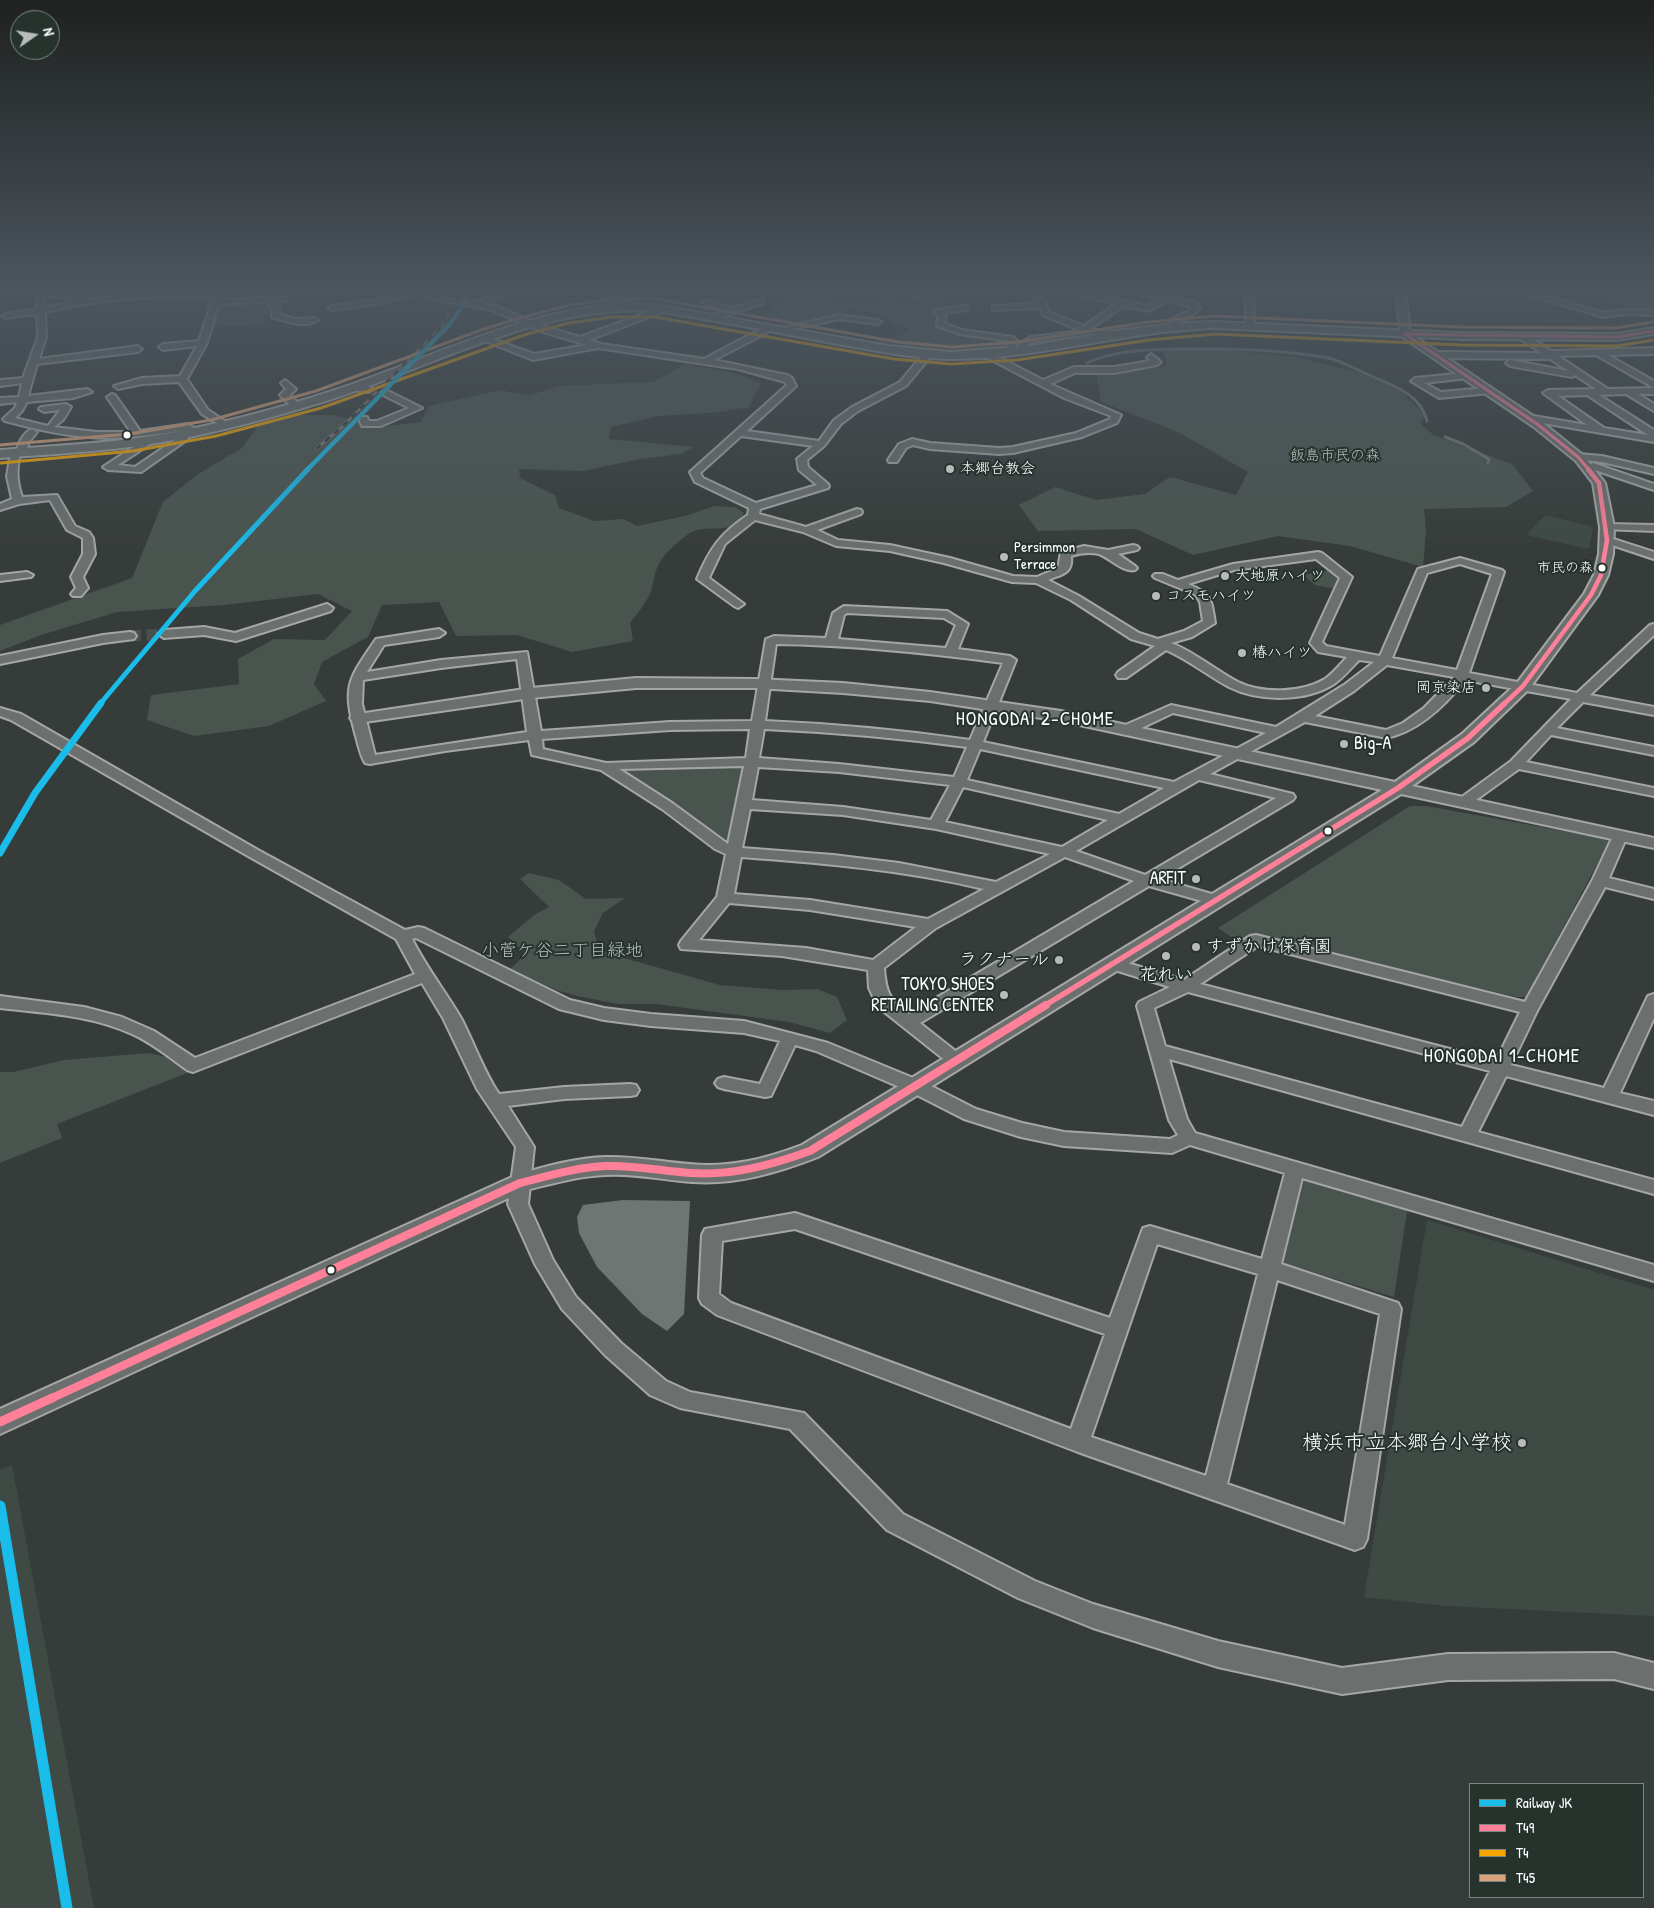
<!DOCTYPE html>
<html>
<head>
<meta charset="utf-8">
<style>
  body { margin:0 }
  #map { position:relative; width:1654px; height:1908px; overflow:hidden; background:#363c39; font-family:"Patrick Hand",sans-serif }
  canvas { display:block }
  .legend { position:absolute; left:1469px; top:1783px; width:175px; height:115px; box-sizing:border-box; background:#26332d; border:1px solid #7d8581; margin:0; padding:6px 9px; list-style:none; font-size:15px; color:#fff }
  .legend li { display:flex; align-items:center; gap:10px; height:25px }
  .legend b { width:25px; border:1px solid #7d8581 }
  .north { position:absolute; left:10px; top:10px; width:50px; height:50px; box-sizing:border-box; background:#26332d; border:1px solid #7d8581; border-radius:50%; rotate:77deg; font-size:14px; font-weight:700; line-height:20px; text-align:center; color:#fff }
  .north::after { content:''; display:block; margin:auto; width:18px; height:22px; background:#b9bbba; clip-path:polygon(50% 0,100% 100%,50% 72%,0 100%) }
</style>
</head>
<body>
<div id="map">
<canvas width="1654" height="1908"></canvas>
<ul class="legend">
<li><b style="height:6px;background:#1abcea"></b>Railway JK</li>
<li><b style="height:6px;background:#ff8098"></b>T49</li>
<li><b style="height:6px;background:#f7a600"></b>T4</li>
<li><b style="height:6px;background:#d9a179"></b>T45</li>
</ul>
<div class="north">N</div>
</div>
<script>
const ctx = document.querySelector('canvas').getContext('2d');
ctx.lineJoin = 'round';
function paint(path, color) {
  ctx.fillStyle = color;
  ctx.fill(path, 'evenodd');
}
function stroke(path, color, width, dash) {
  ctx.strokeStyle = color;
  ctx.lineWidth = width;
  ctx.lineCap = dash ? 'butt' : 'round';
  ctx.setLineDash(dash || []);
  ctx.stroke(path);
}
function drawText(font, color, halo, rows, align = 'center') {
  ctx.font = font + ' "Patrick Hand","Klee One",sans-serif';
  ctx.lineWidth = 4;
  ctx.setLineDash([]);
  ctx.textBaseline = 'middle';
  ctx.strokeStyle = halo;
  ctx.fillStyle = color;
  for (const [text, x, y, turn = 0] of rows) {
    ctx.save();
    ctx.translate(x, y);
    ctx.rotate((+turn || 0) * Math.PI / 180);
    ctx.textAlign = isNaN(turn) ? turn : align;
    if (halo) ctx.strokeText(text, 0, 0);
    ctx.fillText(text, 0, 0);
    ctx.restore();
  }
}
const built = new Path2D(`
  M1546,515L1593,527L1589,549L1526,535Z
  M1427,1220L1654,1290V1616L1446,1606L1364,1597Z
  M12,1465L94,1908H0V1470Z`);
const green = new Path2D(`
  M691,290H800L831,300L861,303L889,297L910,303L912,297L935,290H969L965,295L947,297L928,310L937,313L939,324L959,332L1013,339V349C967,351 923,351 877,343V339L901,335L909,329L892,323L888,316L851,309L810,323L785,324L767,316L771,307L784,300C761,286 718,295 692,297Z
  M1607,290H1636L1654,294V311L1637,310L1595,297L1605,293Z
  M259,303L269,308L262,325L212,327L222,305Z
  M1217,349L1294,357L1356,372L1398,388L1425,415L1420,423L1433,435L1512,464L1533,491L1506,507L1424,509L1426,530L1423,567L1350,546L1278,536L1193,555L1136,529L1038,531L1019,505L1055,487L1096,500L1145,494L1170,477L1236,495L1248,472L1178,432L1101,402L1096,372H1128L1167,366L1164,351Z
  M685,364L738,374L761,384L749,407L720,412L658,416L611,427L609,439L694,447L680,454L640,459L583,471L519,469L520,478L555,495L559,508L595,521L623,519L637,526L685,516L715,506L735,507L744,513C731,540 706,520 687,535C676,543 662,555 657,568C653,578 653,589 648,598C643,607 636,615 630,623L633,641L572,652L517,635L456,636L439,602L382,605L368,637L322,662L314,684L326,701L269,726L194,736L147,720L151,695L239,684L238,659L274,639L325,640L352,611L318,594L224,605L117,612L41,635L0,651V625L132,578L163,502L198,474L242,448L257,427L292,415H333L380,427L421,422L429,406L501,390L529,396L557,386L654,382Z
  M1331,570L1341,577L1335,589L1315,585L1303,575Z
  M735,765L741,767L742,771L730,838L726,840L718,841L623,774L624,769L633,767Z
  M1410,806H1426L1603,838L1609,842L1526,997H1517L1255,936L1239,942L1218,928Z
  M529,873L559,880L586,899L625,898L603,913L594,931L599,951L720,985L783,990L817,989L837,997L847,1020L830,1033L789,1022L656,1004H618L577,996L556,990L510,969L526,954L508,937L534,915L549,907L520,879Z
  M148,1053L171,1058L187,1073L57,1124L62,1138L0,1163V1072H13L64,1060Z
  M1304,1180L1408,1205L1394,1297L1280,1262Z`);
const water = new Path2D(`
  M623,1200L690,1201L684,1314L667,1331L642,1314L597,1267L579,1233L577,1217L583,1205Z`);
const stream = new Path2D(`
  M772,332C856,349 929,366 1015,354
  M1087,363C1114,350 1147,350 1176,349C1227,348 1278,349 1328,358C1342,361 1354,369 1367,374C1390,385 1420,392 1427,421
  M1445,437L1463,444L1489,459L1488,463`);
const minorTunnelFar1 = new Path2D(`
  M368,389L386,393`);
const minorTunnel = new Path2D(`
  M130,636L164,634`);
const minor = new Path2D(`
  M17,290L66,293L76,300L183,292L210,293L219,300L283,297H286V301L274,302L280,307L279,314L294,319L314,318L318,320C305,329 286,321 272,317V308L265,302L219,304L207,343L187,379L208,410L226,422V426L223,427L202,414L179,382L142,384L118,389L114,386L142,378L180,376L197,346L163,350L159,347L163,344L199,341L212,301L208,297C154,295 98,300 45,312L46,337L39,359L138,346L142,349L138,352L37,364L28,396L87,389L92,392L73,398L27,402L22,411L15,418L48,426L60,410L44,412L39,409L41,407L66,404L71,407L63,420L54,427L96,432H131L107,397L112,394L115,395L140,431L188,424L198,431L193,434L186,430C160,434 134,438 108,438C73,438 39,430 5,421L3,419L15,408L17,402L0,404V398L19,397L22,383L0,386V380L23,378L38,337L37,314L6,318L2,316L6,314L37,309V298L32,294ZM44,295L64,297L69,302L45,308Z
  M410,290C430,290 453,304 472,302C488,300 501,290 518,290L482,304L496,306L549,328L580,337L662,307H665V311L589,340L601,344L704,359L766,326H772V330L714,360L787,375L792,378L796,386L747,431L819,441L834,420L852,407L900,382L925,352H931V356L906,386L858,411L841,424L824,446L807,460L808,467L828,484L829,486L828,488L760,509L759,514L806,527L857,509L861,510L862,512L861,514L817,530L838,540L890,545L950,558L1013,576L1037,577L1058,568L1061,552L1084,546L1108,550L1133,545L1137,546L1139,548L1137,550L1118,554L1135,566L1137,568L1135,570C1123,573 1110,558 1099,554C1090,552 1080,553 1071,556C1073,574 1062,574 1048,580L1079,596L1139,633L1158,639L1184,631L1203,621L1200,602L1196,595L1155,578L1153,576L1155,574H1163L1178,580L1233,564L1318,552L1322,553L1352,577L1322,642L1326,646L1380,656L1418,569L1460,558L1502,570L1504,572L1469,673L1577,693L1650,625L1654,624V635L1590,695L1654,707V715L1583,702L1557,728L1654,747V755L1551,735L1526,762L1654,788V796L1519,769L1469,805H1459L1457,802L1459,799L1511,761L1571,699L1465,680C1445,706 1420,730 1387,738L1305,722L1210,774L1293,794L1295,797L1293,800L1160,879L1222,897L1224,900L1222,903L1216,905L1149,886L920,1023L963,1057L966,1061L963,1065L957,1067L951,1065L878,1007L869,988L868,970L782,956L681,949L679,945L681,941L717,897L726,854L715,849L662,809L601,770L532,755L529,740L445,751L370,764L365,763C360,755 358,743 355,733C342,684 349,679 376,639L439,629L445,633L439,637L384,645L367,672L441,660L527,652L541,731L670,722L752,721L766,639L774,636L826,638L833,613L844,606L947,611L968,624L958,649L1010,656L1016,660L983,742L1174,782L1266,733L1173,713L1131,733H1121L1119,730L1121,727L1171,705L1276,727L1344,685L1374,662L1359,660C1351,668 1344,677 1334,684C1306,702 1259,702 1229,687C1208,676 1189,660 1166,650L1126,678H1118L1116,675L1118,672L1155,646L1131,639L1071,600L1036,583L1012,582L944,563L890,551L836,546L803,532L755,520L725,544L709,578L744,604L738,608L734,606L697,579C710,548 720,534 748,515L749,508L695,482L690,472L787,385L785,382L738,369L598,348L533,360L480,339L487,337L534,354L587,345L543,332L491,310L442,301L418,294L375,304L332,310L328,308L332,306L375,300ZM741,436L813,446L797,459L799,470L817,485L756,503L703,478L700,473ZM1316,559L1340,578L1310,643L1318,652L1347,657C1340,665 1333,673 1325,679C1301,693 1263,694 1238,682C1215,670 1195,652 1171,643L1192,637L1215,623C1211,598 1212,594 1188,584L1234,570ZM1460,564L1492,574L1457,670L1392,658L1427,573ZM847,613L944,618L956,625L946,648L838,639L844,615ZM776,644C851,645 928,653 1003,663L970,740C902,730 834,724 765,721ZM517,659L527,732L375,755L362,704L363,680L441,668ZM1387,665L1454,677L1424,708L1403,723L1386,730L1315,716L1354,691ZM750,729L746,758L606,763L543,749L542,739L670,730ZM764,729C832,732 899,738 967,747L954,777L839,764L759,758ZM980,749L1164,788L1119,814L967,780ZM744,766L728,844L672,803L619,769ZM758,767L839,772L950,785L931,820L843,807L752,800ZM1199,780L1276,798L1145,875L1076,851ZM963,787L1108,820L1062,847L945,822ZM750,809L843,815L936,829L1050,854L996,882L899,863L833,855L742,848ZM741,857C822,863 904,870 984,889L928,919L810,900L734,894ZM1065,857L1134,881L909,1014C889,998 886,994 884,968L936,928ZM729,903L810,910L916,927L873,960L806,948L699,940Z
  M923,290H935L916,297L912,295Z
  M1013,290H1033L1045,302L1049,312L1084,326L1116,304L1060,290H1074L1147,306L1159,299L1121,290H1136L1196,302L1200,307C1195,317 1182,317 1177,327H1174L1170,325L1173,318L1191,310L1190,306L1167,301L1148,311L1124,306L1090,329L1116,332H1119V336L1091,334L1033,342L1027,345L1024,353L1021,354L1017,351L1019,344L1031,337L1081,331L1043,315L1040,308L993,310V306H996L1037,303L1028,293H1016Z
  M1245,290H1253L1254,327L1250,329L1246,327Z
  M1512,290H1525L1604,313L1623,310L1654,311V315L1623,314L1604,317Z
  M761,299H764V303L713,320H710V316L726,311L702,303L706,301L734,308Z
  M964,306H967V310L944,313L946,316L944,323L962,330L1013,337L1017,341L1015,354H1009L1006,350L1008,341L960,334L937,326L938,316L934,312L935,310Z
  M839,315L878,320L882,322L878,324L839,319L780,332L776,330Z
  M1519,334H1525L1551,351L1654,348V354L1608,355L1654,381V388L1596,355L1558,356L1608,389L1654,388V394H1638L1654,404V411L1626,394L1599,395L1654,430V442L1525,420L1523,418L1528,415L1587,425L1543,393L1548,390L1596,389L1575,375L1572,377L1510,366L1506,363L1510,360L1569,371L1550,359L1435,358L1431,355L1435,352L1542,353L1519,338ZM1587,395L1648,435L1604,428L1558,396Z
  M987,351L1043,380L1074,367H1114L1150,361L1147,357L1151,354L1161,362L1157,365L1114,373H1075L1050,384L1121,415L1117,423L1082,437L1013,453L999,454L930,449L913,445L906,448L897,462H889L888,460L899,444L912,439L930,443L999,448L1013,447L1076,433L1110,419L1111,416L1064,398L984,356V352Z
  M1465,373L1468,374V378L1424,383L1441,392L1487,388L1490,389V393L1439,398L1411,381L1415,378Z
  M285,380L296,389L290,395L300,405L298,407H292L280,395L286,389L281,383Z
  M354,385L368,386L373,389L368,392L351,390L349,388Z
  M386,390L422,408L381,426H362L359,419L361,417H367L369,421H377L409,408L383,395L381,393Z
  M32,429L37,432L29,442L26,452L20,455C16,469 17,483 22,497L57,495L75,526L89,532L93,538L95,554L83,577L88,588L81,596H73L71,594L76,588L71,577L83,554V538L67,530L50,500L19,504L0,510V504L12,499L7,476L11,452L17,449C19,442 24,432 32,429Z
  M182,431L188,435V439L141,472L108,470L103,467L147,438H153V442L118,465L135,467L179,437L177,434Z
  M1578,454L1602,456L1654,468V474L1602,462L1575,459V455Z
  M1593,463L1654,484V490L1589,468L1588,466Z
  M1607,524L1654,525V531L1603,529L1602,527L1603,525Z
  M1607,537L1654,552V559L1603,542L1602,540L1603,538Z
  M27,572L33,575L31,577L0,581V575Z
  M327,604L333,608L331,611L236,641L204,635L164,638L158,634L164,630L204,627L235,633Z
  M130,632L134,633L136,636L134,639L103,643L0,664V656L103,635Z
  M0,708L21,714L258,850L405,930L418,927L424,928L570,1000L604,1008L651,1014L744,1021L828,1043L923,1082L976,1109L1022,1123L1064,1132L1170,1139L1178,1135L1169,1120L1137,1006L1139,1002L1170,987L1108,968L1106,964L1108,960L1114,959L1184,980L1250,936L1256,935L1525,1002L1592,881L1613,836L1615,833H1625L1627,836L1609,878L1654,889V899L1605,887L1538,1009L1511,1065L1604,1088L1646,1000L1648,996L1654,994V1018L1620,1093L1654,1101V1115L1506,1076L1478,1132L1654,1180V1194L1169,1059L1187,1119L1195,1133L1654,1265V1281L1302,1178L1281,1264L1398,1303L1401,1309L1367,1539L1363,1547L1355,1550L1078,1452L717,1315L702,1304L699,1298L702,1235L705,1229L795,1213L1110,1318L1143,1228L1150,1226L1262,1259L1285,1173L1190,1145L1172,1153L1064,1146L1021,1137L964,1119L911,1092L816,1051L795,1045L771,1096L765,1097L724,1089L718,1087L715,1083L718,1079L724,1077L760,1084L780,1041L744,1033L651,1026L604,1020L559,1009L416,938L412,939C426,967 445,991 461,1018C473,1041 485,1074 499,1094L564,1087L630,1084L636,1085L639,1090L636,1095L630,1096L564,1099L508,1106L534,1147L528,1204L553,1260L576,1297L621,1343L666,1381L690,1392L804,1413L903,1514L1035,1581L1093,1604L1218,1641L1342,1668L1448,1654L1614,1653L1654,1663V1689L1614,1679L1448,1680L1342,1694L1218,1667L1093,1628L1018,1598L887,1530L790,1429L680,1408L650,1395L605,1355L562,1309L535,1264L508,1204L516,1147L477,1089L443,1018L422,983L193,1072L187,1070C169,1057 152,1043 132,1034C91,1015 44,1013 0,1008V996L84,1007L122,1017L154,1031L195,1058L415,974L396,939L248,856L11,720L0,716ZM1258,946L1520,1012L1496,1061L1200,984ZM1188,992L1490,1071L1462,1127L1165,1046L1154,1008ZM795,1229L1105,1334L1071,1429L731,1303L719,1294L722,1241ZM1157,1244L1258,1274L1206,1476L1091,1437ZM1277,1280L1380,1314L1345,1525L1227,1484Z`);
const tertiary = new Path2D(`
  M587,290H601L635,305L630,308L627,307Z
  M1395,290H1405L1410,333L1542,422L1584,456L1605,483L1614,527L1613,554L1608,575L1598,595L1529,689L1474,742L1412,786L1654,838V848L1401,794L818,1157C777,1173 736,1185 692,1182C663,1180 634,1173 605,1175C578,1176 552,1184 526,1190L0,1434V1409L512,1177C541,1167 574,1158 605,1157C634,1156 662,1162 690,1164C729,1168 765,1159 802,1145L1382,790L1061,721L930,701L843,693L755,688H636L531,698L358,723L352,721L350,718L352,715L531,688L636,678L755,679L843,683L930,692L1061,711L1395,782L1462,734L1517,683L1584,594L1594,575L1599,554L1600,527L1593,483L1576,461L1534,427L1401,336Z`);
const secondary = new Path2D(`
  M620,304L656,305L889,346L951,352L1029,346L1122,330L1184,323L1215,322L1461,333L1617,334L1654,328V334L1617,340L1461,339L1215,328C1126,331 1040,359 952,359C915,359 879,351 843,345C781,333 718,321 656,311C539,304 432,368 323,402C267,419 209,435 151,444C101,452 50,454 0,458V450C50,446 101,444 151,436C214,426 278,409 338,389C431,358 521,311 620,304Z`);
const rail = new Path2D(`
  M316,449L343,426L442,326L462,290`);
const bus1Far4 = new Path2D(`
  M1405,334L1617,337L1654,331
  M1405,334L1537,424L1578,457L1589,470`);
const bus1Far3 = new Path2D(`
  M1504,704L1523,686L1591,595L1601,575L1607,540L1599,483L1588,469`);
const bus1Far2 = new Path2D(`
  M1044,1006L1398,788L1468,738L1505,703`);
const bus1Far1 = new Path2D(`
  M50,1399L520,1183C548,1176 577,1167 606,1166C635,1165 662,1171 690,1173C732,1176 771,1165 810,1151L1046,1005`);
const bus1 = new Path2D(`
  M0,1422L52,1398`);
const bus2 = new Path2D(`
  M1,463L133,451L216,436L321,408L527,334L569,323L612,317H655L894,359L951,364L1017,360L1149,340L1215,334L1461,345L1617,346L1654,340`);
const bus3 = new Path2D(`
  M0,445L129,434L211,420L316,391L484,329L527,316L570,305L613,299H657L898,342L952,347L1018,342L1149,322L1215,316L1461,327L1616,328L1653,322`);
const rail1Far3 = new Path2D(`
  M307,470L449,325L460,310L468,290`);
const rail1Far2 = new Path2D(`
  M100,704L195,591L308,469`);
const rail1Far1 = new Path2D(`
  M0,853L35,793L101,703`);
const rail1 = new Path2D(`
  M0,1506L67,1908`);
const markers = [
  [127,435,4.5,"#fff"],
  [950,469,5,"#b9bbba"],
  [1004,557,5,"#b9bbba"],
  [1602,568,4.5,"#fff"],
  [1225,576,5,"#b9bbba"],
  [1156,596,5,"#b9bbba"],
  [1242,653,5,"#b9bbba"],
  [1486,688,5,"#b9bbba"],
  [1344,744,5,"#b9bbba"],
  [1328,831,4.5,"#fff"],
  [1196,879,5,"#b9bbba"],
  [1196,947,5,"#b9bbba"],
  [1166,956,5,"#b9bbba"],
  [1059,960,5,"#b9bbba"],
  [1004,995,5,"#b9bbba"],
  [331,1270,4.5,"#fff"],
  [1522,1443,5,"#b9bbba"]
];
const farBusnames = [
  ["市民の森",1593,568]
];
const farParknames = [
  ["飯島市民の森",1335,456]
];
const farPoinames = [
  ["本郷台教会",960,469],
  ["Persimmon",1014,548],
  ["Terrace",1014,565],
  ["大地原ハイツ",1235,576],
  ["コスモハイツ",1166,596],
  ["椿ハイツ",1252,653],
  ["岡京染店",1476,688,"right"]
];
const poiNames = [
  ["Big-A",1354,744,"left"],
  ["ARFIT",1186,879],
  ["すずかけ保育園",1206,947,"left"],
  ["ラクナール",1049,960],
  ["花れい",1166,975,"center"],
  ["TOKYO SHOES",994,985],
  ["RETAILING CENTER",994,1006]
];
const parkNames = [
  ["小菅ケ谷二丁目緑地",562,951]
];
const neighbourhoodNames = [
  ["HONGODAI 2-CHOME",1035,720],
  ["HONGODAI 1-CHOME",1502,1057]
];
const nearPoinames = [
  ["横浜市立本郷台小学校",1512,1443]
];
paint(built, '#3f4a45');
paint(green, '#4a544f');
paint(water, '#6e7572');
stroke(stream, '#6e7572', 3);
stroke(minorTunnelFar1, '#4a504d', 9, [9, 4.5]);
stroke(minorTunnel, '#4a504d', 11, [11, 5.5]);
stroke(minor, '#a5a7a6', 4);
stroke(tertiary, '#a5a7a6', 4);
stroke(secondary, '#a5a7a6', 4);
paint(minor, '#6b6f6d');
paint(tertiary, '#6b6f6d');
paint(secondary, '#6b6f6d');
stroke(rail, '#757876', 3);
stroke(rail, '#26332d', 2, [6]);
stroke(bus1Far4, '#ff8098', 3);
stroke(bus1Far3, '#ff8098', 4.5);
stroke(bus1Far2, '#ff8098', 5.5);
stroke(bus1Far1, '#ff8098', 8);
stroke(bus1, '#ff8098', 9);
stroke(bus2, '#f7a600', 3);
stroke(bus3, '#d9a179', 3);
stroke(rail1Far3, '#1abcea', 4.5);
stroke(rail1Far2, '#1abcea', 5);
stroke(rail1Far1, '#1abcea', 7);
stroke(rail1, '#1abcea', 11);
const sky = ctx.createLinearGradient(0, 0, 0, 557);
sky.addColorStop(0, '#1e211f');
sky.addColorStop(0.52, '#4c565f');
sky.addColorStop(1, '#4c565f00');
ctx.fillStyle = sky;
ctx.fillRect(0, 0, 1654, 557);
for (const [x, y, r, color] of markers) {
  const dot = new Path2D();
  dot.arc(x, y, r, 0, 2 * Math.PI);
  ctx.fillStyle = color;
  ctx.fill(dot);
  stroke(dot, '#26332d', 2);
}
drawText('14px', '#fff', '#26332d', farBusnames, 'right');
drawText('15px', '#b8bcba', '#26332d', farParknames);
drawText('15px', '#fff', '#26332d', farPoinames, 'left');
drawText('18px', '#fff', '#26332d', poiNames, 'right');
drawText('18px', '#b8bcba', '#26332d', parkNames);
ctx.letterSpacing = '1px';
drawText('19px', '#fff', '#26332d', neighbourhoodNames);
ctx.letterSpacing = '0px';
drawText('21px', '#fff', '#26332d', nearPoinames, 'right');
</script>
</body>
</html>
